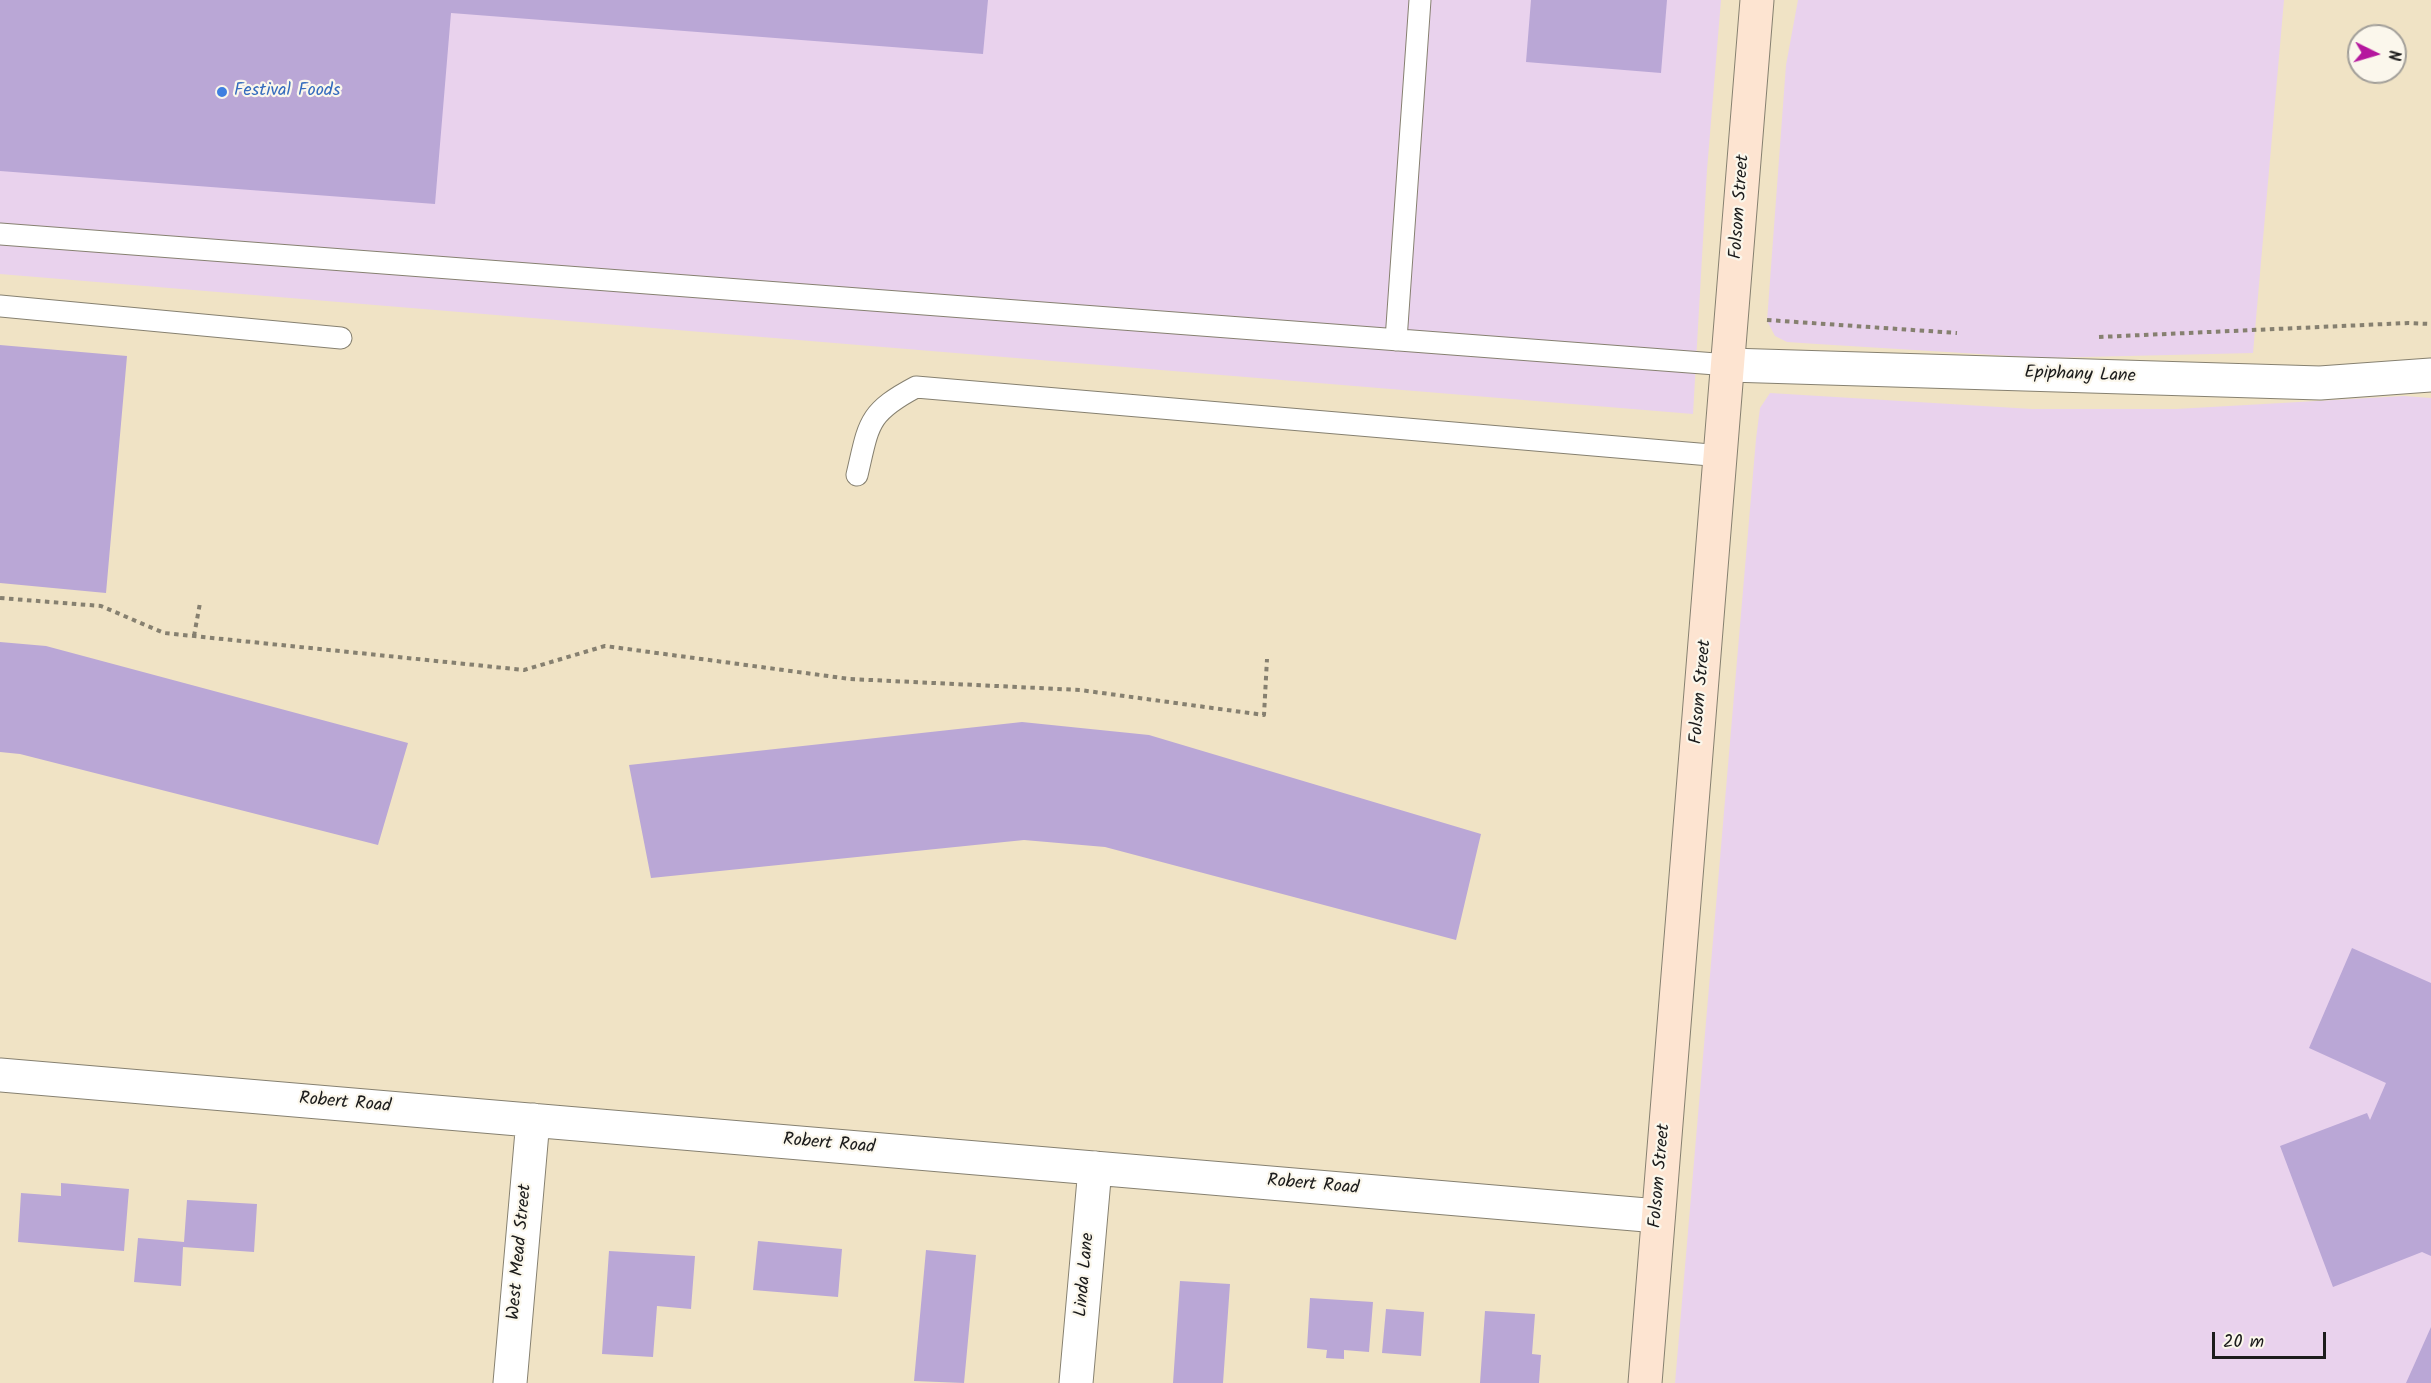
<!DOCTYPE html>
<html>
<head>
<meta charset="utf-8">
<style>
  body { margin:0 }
  #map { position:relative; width:2431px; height:1383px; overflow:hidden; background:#f0e3c5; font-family:Kalam,sans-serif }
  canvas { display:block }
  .north { position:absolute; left:2347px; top:24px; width:60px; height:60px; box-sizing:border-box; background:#fbf7ec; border:2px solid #a29f99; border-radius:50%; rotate:95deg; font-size:16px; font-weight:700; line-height:24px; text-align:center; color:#1c1c1c }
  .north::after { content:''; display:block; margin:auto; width:21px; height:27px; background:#b5179e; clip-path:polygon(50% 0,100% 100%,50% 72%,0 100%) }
  .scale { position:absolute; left:2212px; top:1332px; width:114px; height:27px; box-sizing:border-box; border:3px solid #1c1c1c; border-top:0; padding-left:8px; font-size:18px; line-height:21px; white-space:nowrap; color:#1c1c1c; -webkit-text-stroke:4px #fbf7ec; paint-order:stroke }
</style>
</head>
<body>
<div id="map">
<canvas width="2431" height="1383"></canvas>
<div class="north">N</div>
<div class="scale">20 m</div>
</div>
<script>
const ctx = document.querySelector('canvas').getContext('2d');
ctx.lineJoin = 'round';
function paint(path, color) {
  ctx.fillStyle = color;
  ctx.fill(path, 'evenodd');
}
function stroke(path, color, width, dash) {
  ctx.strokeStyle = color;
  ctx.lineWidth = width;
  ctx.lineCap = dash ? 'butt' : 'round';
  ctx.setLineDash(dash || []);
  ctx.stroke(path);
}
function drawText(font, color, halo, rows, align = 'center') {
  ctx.font = font + ' Kalam,sans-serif';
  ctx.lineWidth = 4.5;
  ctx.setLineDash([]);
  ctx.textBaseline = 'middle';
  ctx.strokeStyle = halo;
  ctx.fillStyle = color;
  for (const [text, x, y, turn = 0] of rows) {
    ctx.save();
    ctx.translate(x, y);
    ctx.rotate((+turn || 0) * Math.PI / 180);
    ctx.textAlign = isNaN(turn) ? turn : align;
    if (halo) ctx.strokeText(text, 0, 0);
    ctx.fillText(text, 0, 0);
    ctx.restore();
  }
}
const built = new Path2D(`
  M0,0H1721L1707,170L1693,414L0,274Z
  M1798,0H2284L2253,353L2044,358L1817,344L1787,342L1775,336L1767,321L1786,65Z
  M1770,393L2032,409H2176L2404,396L2431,398V1383H1675L1756,439L1760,408Z`);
const building = new Path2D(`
  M0,0H988L983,54L451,13L435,204L0,171Z
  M1531,0H1667L1661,73L1526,62Z
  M0,345L127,356L106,593L0,583Z
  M0,642L46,646L408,743L378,845L20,754L0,752Z
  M1022,722L1149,735L1481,834L1456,940L1105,847L1024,840L651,878L629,765Z
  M2352,948L2431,983V1256L2422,1252L2333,1287L2280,1146L2367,1113L2370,1120L2386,1083L2309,1048Z
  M61,1183L129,1189L124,1251L18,1242L21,1193L61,1196Z
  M187,1200L257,1204L254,1252L183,1247L181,1286L134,1282L138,1238L184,1242Z
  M758,1241L842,1249L838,1297L753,1290Z
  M926,1250L976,1255L964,1383L914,1381Z
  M609,1251L695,1256L691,1309L657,1306L653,1357L602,1354Z
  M1180,1281L1230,1284L1223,1383H1173Z
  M1310,1298L1373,1302L1369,1352L1344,1350V1359L1326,1358L1327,1350L1307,1348Z
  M1386,1309L1424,1312L1421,1356L1382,1353Z
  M1485,1311L1535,1314L1532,1354L1541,1355L1539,1383H1480Z
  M2431,1327V1383H2406Z`);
const path = new Path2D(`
  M1767,320L1957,333
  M2099,337L2408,323L2431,324
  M0,598L101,606L164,633L524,670L605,646L850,679L1080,690L1264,715L1267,659
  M194,636L200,603`);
const lane = new Path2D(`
  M0,234L1729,365
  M0,306L341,338
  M1396,340L1420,0
  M857,475C869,424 867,413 916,387L1722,456`);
const street = new Path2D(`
  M1729,365L2320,383L2431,375
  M0,1075L1658,1216
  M510,1383L533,1120
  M1076,1383L1095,1168`);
const secondary = new Path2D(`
  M1645,1383L1757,0`);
const markers = [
  [222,92,6,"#3f7fe0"]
];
const shopNames = [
  ["Festival Foods",234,92]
];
const streetNames = [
  ["Folsom Street",1741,207,-86],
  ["Epiphany Lane",2080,376,2],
  ["Folsom Street",1702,692,-85],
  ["Robert Road",345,1104,5],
  ["Robert Road",829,1145,5],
  ["Folsom Street",1661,1176,-85],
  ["Robert Road",1313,1186,5],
  ["West Mead Street",521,1252,-85],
  ["Linda Lane",1086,1275,-85]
];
paint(built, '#e9d2ed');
paint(building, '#baa7d6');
stroke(lane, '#868070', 23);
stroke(street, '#868070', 35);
stroke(secondary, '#868070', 35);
stroke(path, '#868070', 4, [4.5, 4.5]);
stroke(lane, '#fff', 21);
stroke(street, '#fff', 33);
stroke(secondary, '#fde4d1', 33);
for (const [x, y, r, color] of markers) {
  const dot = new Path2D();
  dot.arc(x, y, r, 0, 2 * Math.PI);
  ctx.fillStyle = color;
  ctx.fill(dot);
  stroke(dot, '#fbf7ec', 2);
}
drawText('18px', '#366cbe', '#fbf7ec', shopNames, 'left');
drawText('18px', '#1c1c1c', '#fbf7ec', streetNames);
</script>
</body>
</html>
